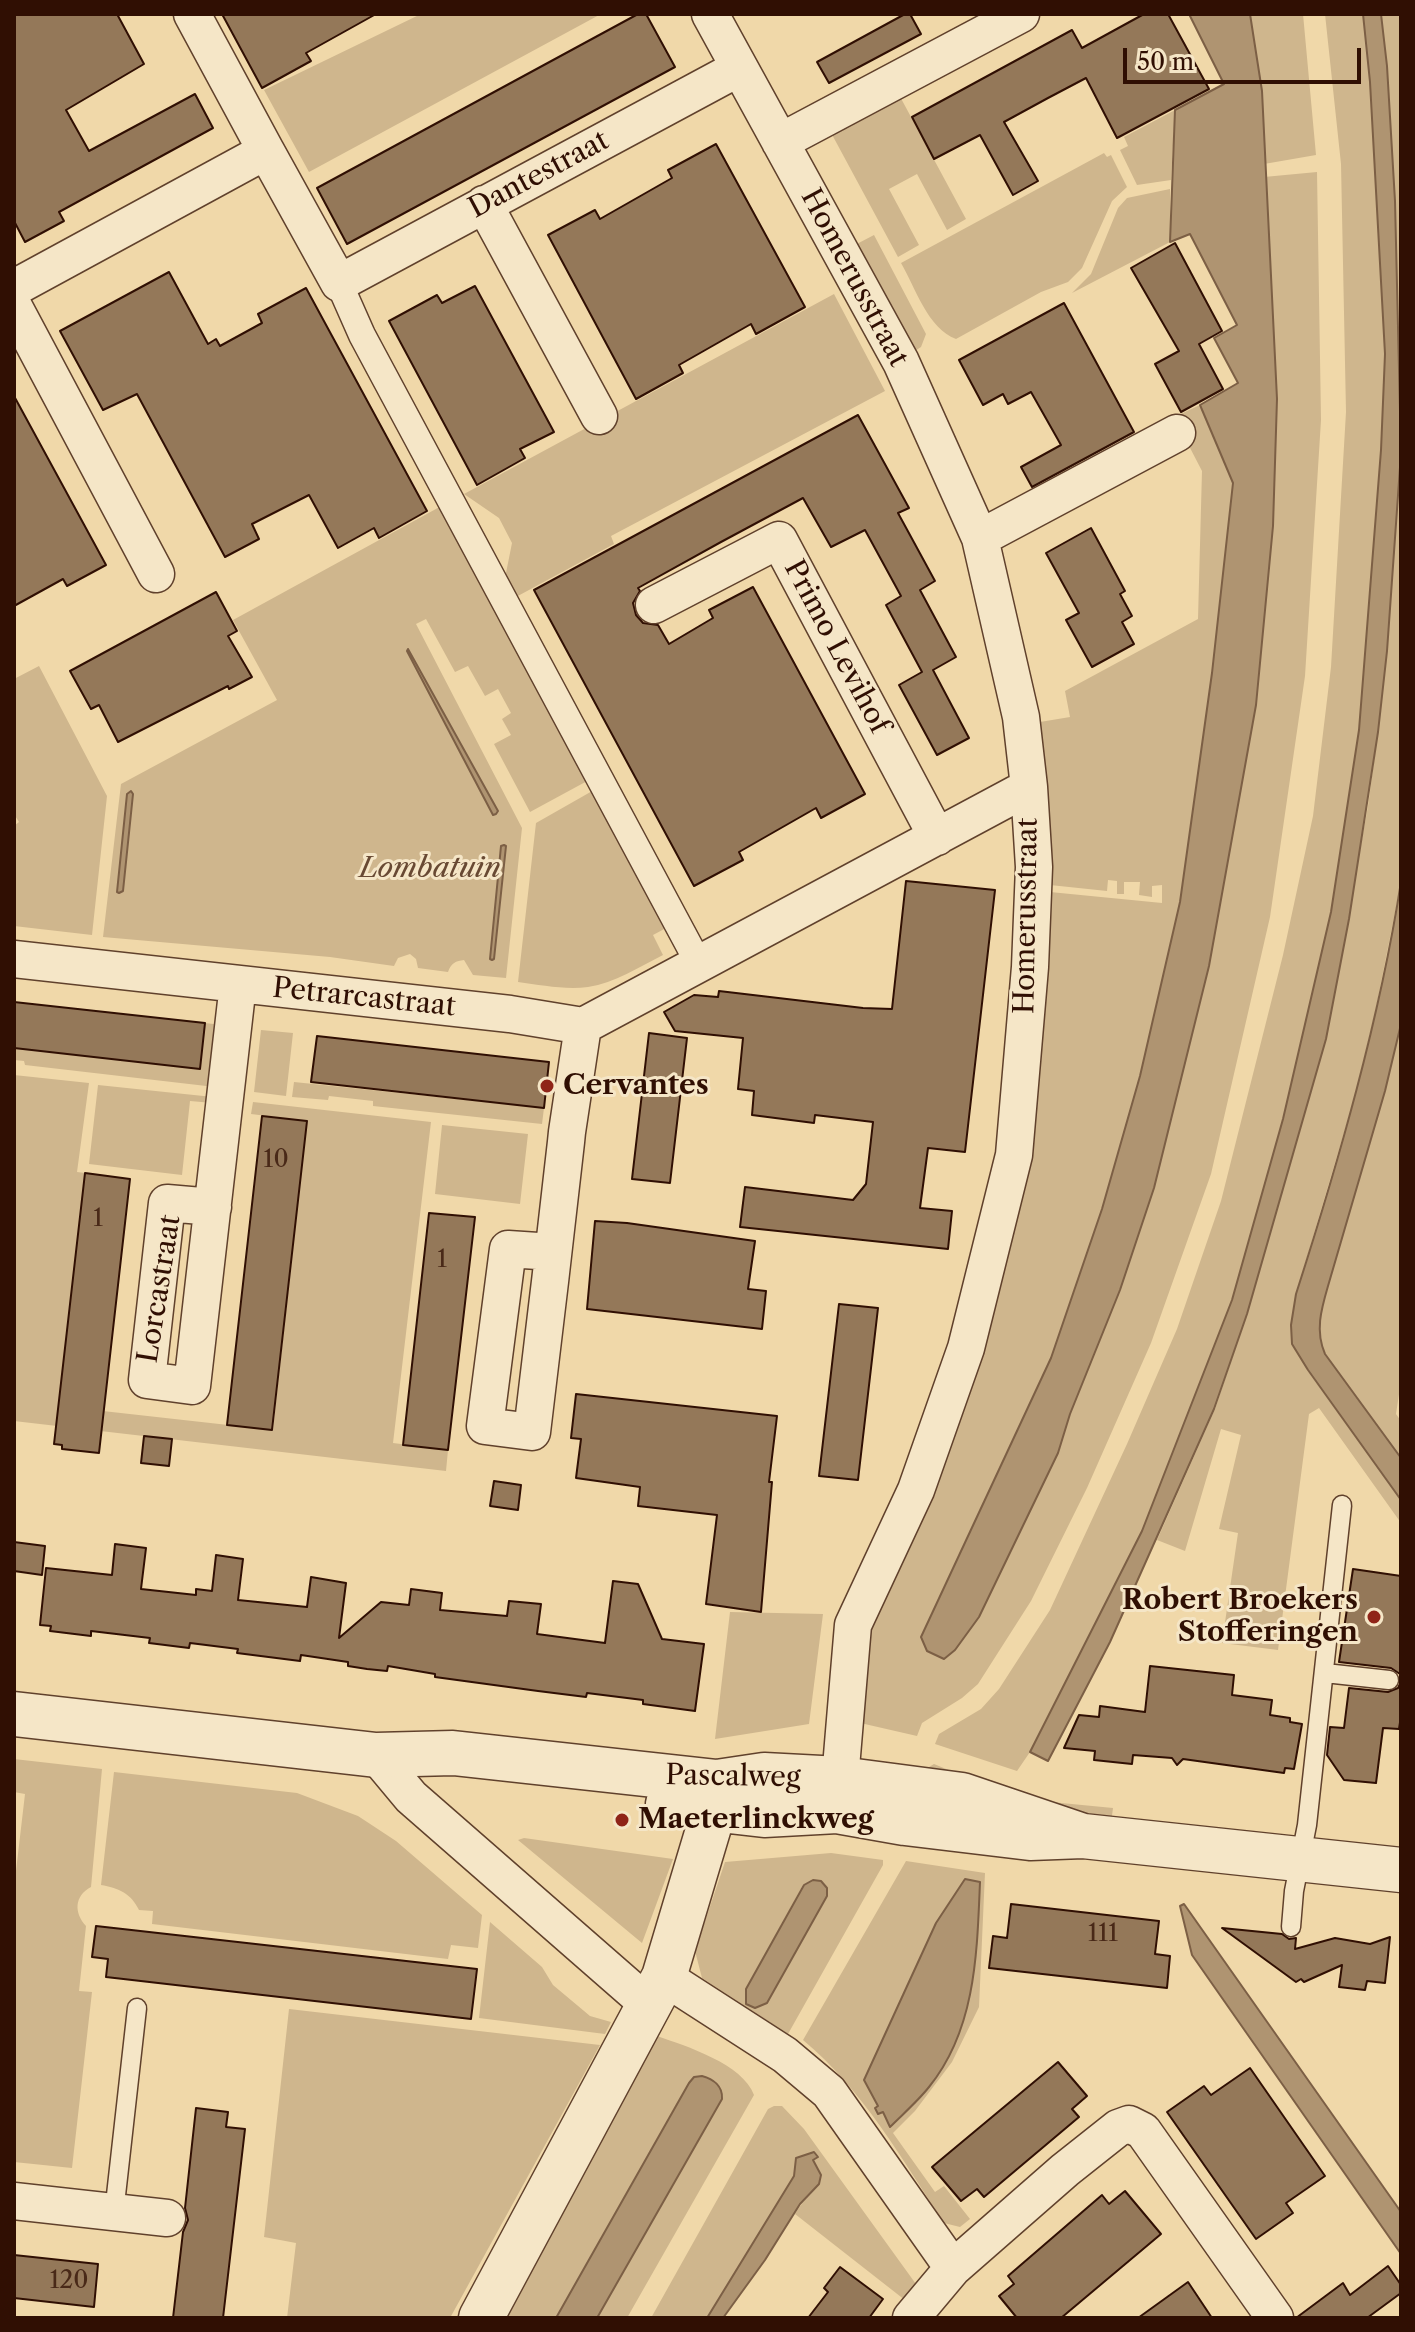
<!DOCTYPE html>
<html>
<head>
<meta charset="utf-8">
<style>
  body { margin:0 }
  #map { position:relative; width:1415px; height:2332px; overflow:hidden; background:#f0d8a9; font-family:"Libre Caslon Text",serif }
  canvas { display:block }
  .frame { position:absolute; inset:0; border:16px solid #300f03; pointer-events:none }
  .scale { position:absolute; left:1123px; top:48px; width:238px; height:36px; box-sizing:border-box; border:4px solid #300f03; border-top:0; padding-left:10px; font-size:24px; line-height:28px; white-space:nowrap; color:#300f03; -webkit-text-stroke:6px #f5e6c7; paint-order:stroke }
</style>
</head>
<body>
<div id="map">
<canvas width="1415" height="2332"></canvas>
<div class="frame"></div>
<div class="scale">50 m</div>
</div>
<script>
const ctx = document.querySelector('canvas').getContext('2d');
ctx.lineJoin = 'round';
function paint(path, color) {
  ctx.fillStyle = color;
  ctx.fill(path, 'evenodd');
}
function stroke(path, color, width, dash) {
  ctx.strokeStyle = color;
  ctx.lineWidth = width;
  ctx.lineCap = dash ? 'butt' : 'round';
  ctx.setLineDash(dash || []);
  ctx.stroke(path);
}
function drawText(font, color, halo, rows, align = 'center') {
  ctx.font = font + ' "Libre Caslon Text",serif';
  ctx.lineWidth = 6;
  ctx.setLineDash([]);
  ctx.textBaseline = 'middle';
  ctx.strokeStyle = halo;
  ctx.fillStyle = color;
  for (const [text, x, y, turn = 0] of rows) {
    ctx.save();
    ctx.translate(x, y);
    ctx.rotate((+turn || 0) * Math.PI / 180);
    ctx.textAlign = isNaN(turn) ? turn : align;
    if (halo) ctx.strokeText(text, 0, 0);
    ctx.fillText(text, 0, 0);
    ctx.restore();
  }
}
const green = new Path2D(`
  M421,14H601L309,172L264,90Z
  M1250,14H1303L1316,155L1264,164L1262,91Z
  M1325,14H1363L1370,82L1385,354L1381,450L1359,730L1331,912L1283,1119L1232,1300L1142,1531L1030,1752L1017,1771L935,1744L939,1734L981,1709L999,1689L1050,1610L1127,1444L1177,1329L1221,1201L1283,955L1313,816L1331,667L1346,412L1341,164Z
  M1381,14H1401V882L1375,1013L1354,1099L1296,1294L1307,1370L1401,1500V1523L1319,1408L1309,1414L1278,1650L1222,1643L1238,1533L1219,1529L1241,1435L1221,1429L1185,1551L1157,1540L1215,1409L1247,1314L1297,1140L1326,1039L1368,806L1378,732L1401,453L1395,201L1387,66Z
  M897,91L966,219L947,230L917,174L889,189L919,245L898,257L829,129Z
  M1175,110L1171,180L1137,185L1120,150L1128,146L1124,137Z
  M1104,153L1107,157L1111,155L1127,187L1112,201L1082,268L1068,282L1041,292L956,339C928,329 915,287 901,263Z
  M1317,172L1321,420L1305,676L1270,917L1211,1174L1151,1343L1087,1488L1031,1601L978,1684L962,1698L922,1723L917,1736L856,1722L865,1638L1036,1093L1047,983L1050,892L1162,903V885L1152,886V897L1139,895L1140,882H1124V894H1117V881L1108,880L1107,891L1050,885L1049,818L1034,723L1070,717L1065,691L1198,619L1202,471L1174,417L1200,405L1233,483L1212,673L1180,902L1140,1076L1102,1209L1051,1358L921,1637L1058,1453L1070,1414L1120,1290L1154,1188L1209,966L1256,705L1273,526L1277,399L1264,177Z
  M1170,189V242L1072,293L1091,274L1118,208L1127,198Z
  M874,235L926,334L921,347L910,354L851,247Z
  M834,294L885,391L611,536L614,544L516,597L505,578L512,543L499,518L464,494Z
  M445,504L589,780L530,812L494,744L511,735L502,719L511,713L498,689L485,696L468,666L455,672L426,619L416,624L522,828L506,978L473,975L464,960C456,961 451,963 448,972L418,968L416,959L410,954L398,958L394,966L330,957L103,937L121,784L277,700L233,620Z
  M39,666L107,796L92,935L14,926V826L19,822L14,814V679Z
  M594,790L668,927L653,935L663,955C639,967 615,983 588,987C565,990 541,985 518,982L536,823Z
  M205,1023L222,1025L215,1087L25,1065L24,1061L14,1060V1048Z
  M1401,1024V1381L1396,1414L1401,1421V1458L1325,1354C1315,1331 1321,1310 1328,1286L1385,1091Z
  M261,1030L293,1033L286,1096L254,1092Z
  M14,1075L89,1083L77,1172L85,1173L58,1406L273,1430L307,1121L251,1114L253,1102L431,1122L393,1443L448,1450L446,1471L14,1421Z
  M294,1082L544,1108L542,1124L373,1106V1101L329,1096L328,1100L292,1097Z
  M98,1085L213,1097V1103L190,1101L182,1175L89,1164Z
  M442,1125L528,1134L520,1204L435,1194Z
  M730,1612L823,1614L809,1724L715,1739Z
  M14,1759L102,1769L91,1887C74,1896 74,1913 86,1926L79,1991L92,1992L72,2168L14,2162V1888L25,1794L14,1792Z
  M934,1764L1009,1795L1051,1802L1113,1808L1111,1823L1055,1814L963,1788L923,1780L924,1770Z
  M114,1772L297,1793L358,1816L396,1841L482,1915L478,1948L451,1945L448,1959L152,1924L153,1911L139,1910C131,1893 118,1888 101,1885Z
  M524,1838L673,1859L642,1943L518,1840Z
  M831,1853L883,1860V1865L788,2034L702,1978L695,1951L725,1862ZM813,1880L827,1896L767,2003L755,2007L746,2004V1989L803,1885Z
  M906,1861L985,1873L979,2007L952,2062L915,2111L893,2133L935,2192L944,2186L970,2219L960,2227L944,2223C901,2158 864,2091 803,2040ZM965,1879L980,1882C977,1978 972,2063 890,2126L883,2112L878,2114L875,2108L879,2106Z
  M490,1922L542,1967L553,1985L590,2016L611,2022L605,2034L479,2018Z
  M289,2009L600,2045L450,2318H287L296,2243L264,2237Z
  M657,2036C686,2046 743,2064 754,2095L627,2318H596L722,2099L710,2078C701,2075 696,2076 689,2083L556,2318H501L646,2049Z
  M774,2106H782L804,2129L921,2291L910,2304L795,2214C809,2190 827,2189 813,2160L796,2168L795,2176L707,2318H651L768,2109Z`);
const water = new Path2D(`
  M1189,14H1250L1262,91L1277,399L1273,526L1256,705L1209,966L1154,1188L1120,1290L1070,1414L1058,1453L979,1617L955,1650L944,1659L927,1651L921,1637L1051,1358L1102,1209L1140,1076L1180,902L1212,673L1233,483L1200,405L1238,383L1214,338L1237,325L1190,234L1170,242L1175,110L1224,84Z
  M1363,14H1381L1387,66L1395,201L1401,453L1387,651L1378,732L1349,919L1326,1039L1247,1314L1214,1409L1110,1642L1048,1761L1030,1752L1142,1531L1232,1300L1283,1119L1331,912L1359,730L1381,450L1385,354L1370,82Z
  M408,649L498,811L496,814L493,815L407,651Z
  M131,791L133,794L123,891L119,893L117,892L127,794Z
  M504,845L506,846L494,959L492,960L490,959L501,846Z
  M1401,882V1024L1385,1091L1328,1286C1321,1310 1315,1331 1325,1354L1401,1458V1500L1308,1370L1292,1344L1291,1325L1296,1294C1339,1160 1379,1022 1401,882Z
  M965,1879L980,1882C977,1953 976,2029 929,2087C918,2101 903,2114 890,2127L883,2112L878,2114L875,2108L878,2106L864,2080L936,1923Z
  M813,1880L821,1881L827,1888V1896L767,2003L755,2008L746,2004V1989L804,1885Z
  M1184,1904L1401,2212V2254L1192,1955L1180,1906Z
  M702,2076C713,2079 723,2086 722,2099L597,2318H556L689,2083L694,2077Z
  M814,2152L818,2157L813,2160L821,2175L819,2184L800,2204L765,2260L723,2318H707L794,2176L796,2158Z`);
const building = new Path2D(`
  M14,14H117L144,64L66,110L89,151L195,94L213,128L59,212L64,221L25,242L14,221Z
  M222,14H376L306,53L311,61L262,88Z
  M638,14H646L675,67L347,244L317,188Z
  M905,14H910L921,34L829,83L817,62Z
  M1144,14H1168L1209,89L1117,138L1086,78L1048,98L1004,122L1038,181L1013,195L980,135L934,159L912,117L1072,30L1082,48Z
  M716,144L805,307L756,334L751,324L679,365L683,373L636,399L548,235L595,210L600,219L672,178L668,170Z
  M1175,243L1222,331L1199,344L1223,389L1181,412L1155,364L1179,351L1131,268Z
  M169,272L208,344L216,339L220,346L262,323L258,314L306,288L427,511L379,538L374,528L338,548L309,495L252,524L259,539L225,557L137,394L103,410L60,331Z
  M475,286L554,432L520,449L525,458L477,485L389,321L437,295L442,303Z
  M1064,303L1134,432L1032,487L1021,467L1061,445L1031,392L1008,404L1003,394L983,405L959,360Z
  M14,396L106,565L67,586L63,579L14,606Z
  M858,415L909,508L898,513L935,581L920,590L956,657L933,670L969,738L937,755L899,685L922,672L886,605L901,596L865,530L831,547L803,498L721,542L638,588L640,591L633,603L636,615L643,623L658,625L669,644L713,618L709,610L753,587L865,794L821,818L816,808L739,852L743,860L694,886L534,590Z
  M1091,528L1125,591L1120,594L1132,616L1122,622L1134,644L1092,667L1066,620L1079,613L1046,553Z
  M216,592L237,631L228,636L252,677L229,689L228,686L118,742L99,705L91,709L70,671Z
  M906,881L995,890L965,1152L928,1148L920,1208L952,1211L948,1249L740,1227L745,1187L853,1200L866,1184L873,1122L815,1115L814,1123L752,1115L754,1091L738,1089L743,1038L675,1031L664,1012L694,995L718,997L719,991L863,1008L892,1009Z
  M14,1002L205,1023L200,1069L14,1048Z
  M649,1033L687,1038L670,1183L632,1179Z
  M317,1036L549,1062L544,1108L311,1082Z
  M262,1116L307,1121L272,1430L227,1425Z
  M85,1173L130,1179L99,1453L62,1449V1445L54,1444Z
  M429,1213L475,1217L448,1450L403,1445Z
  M595,1221L627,1223L755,1241L748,1289L766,1291L762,1329L587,1309Z
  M839,1304L878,1308L858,1480L819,1476Z
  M576,1394L777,1416L769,1482H772L761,1612L706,1604L717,1515L638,1506L640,1487L576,1478L581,1439L571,1438Z
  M144,1436L172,1439L169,1466L141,1463Z
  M494,1481L521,1485L518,1510L490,1506Z
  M14,1542L45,1546L42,1575L14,1571Z
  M115,1544L146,1548L141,1589L196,1595V1589L212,1591L216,1555L243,1559L238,1600L307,1607L311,1577L346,1583L339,1638L381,1602L409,1605L411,1589L442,1593L440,1610L507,1616L509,1601L541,1604L537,1634L605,1643L613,1581L638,1584L662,1639L704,1644L695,1711L643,1704V1700L587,1693L586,1697L538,1691L435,1677V1674L388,1666L387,1671L367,1669L348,1666V1662L301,1655L300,1661L237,1653L238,1649L190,1643L189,1648L149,1643L150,1638L91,1631V1636L50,1631L51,1626L40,1625L46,1568L112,1575Z
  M1353,1569L1401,1576V1716L1399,1729L1383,1728L1376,1783L1344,1780L1327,1755L1330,1727L1344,1728L1349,1688L1388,1692L1398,1688L1401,1682L1400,1674L1391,1668L1339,1662Z
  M1150,1666L1234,1675L1232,1695L1272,1700L1270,1715L1290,1718V1722L1302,1724L1294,1769L1285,1768L1284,1773L1183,1759L1177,1765L1172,1758L1133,1755L1132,1764L1094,1760L1095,1751L1064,1748L1079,1715L1099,1717L1100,1706L1145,1712Z
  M1011,1904L1159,1921L1155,1954L1170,1956L1167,1988L989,1968L993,1936L1007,1938Z
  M96,1926L477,1969L471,2019L106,1977L108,1959L92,1957Z
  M1222,1928L1282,1934L1289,1939L1296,1938L1295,1949L1335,1938L1370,1944L1390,1937L1385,1983L1367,1981L1365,1990L1339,1987L1342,1965L1304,1982L1301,1979L1296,1982Z
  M1058,2062L1087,2096L1072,2109L1079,2117L984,2197L977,2189L961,2201L932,2167Z
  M1250,2068L1325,2176L1286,2203L1293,2213L1256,2239L1167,2112L1204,2086L1211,2095Z
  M196,2108L228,2112L226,2127L245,2129L223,2318H173L183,2232L188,2220L185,2208Z
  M1125,2191L1161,2234L1061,2318H1017L999,2296L1014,2284L1008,2276L1102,2195L1109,2204Z
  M14,2255L98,2264L94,2307L14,2298Z
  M1388,2266L1401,2285V2293L1367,2318H1296L1343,2283L1350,2295Z
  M840,2267L883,2299L869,2318H808L828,2292L824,2288Z
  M1188,2282L1212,2318H1138Z`);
const service = new Path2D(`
  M1325,1673L1389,1680
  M1291,1927L1294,1891L1307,1825L1342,1505
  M114,2213L137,2008`);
const pedestrian = new Path2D(`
  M339,283L362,335L699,964`);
const minor = new Path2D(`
  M192,14L266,151
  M710,14L901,362L980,538L1021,717L1029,787L1034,867L1030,967L1014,1155L966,1348L916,1490L853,1625L838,1803
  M780,142L1021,14
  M484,204L599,416
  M14,288L266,151L339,283L739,68
  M14,307L156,574
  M980,538L1177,433
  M654,605L779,540L937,837
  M14,959L510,1014L583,1026L1029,787
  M213,1207L167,1203L147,1380L192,1386L238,984
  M553,1252L508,1249L485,1426L532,1432C544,1335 555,1239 566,1142L567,1132L583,1026
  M376,1755L411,1797L649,2005
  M664,1977L785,2055L829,2092L953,2268L1065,2170L1118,2128L1129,2124L1143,2131L1275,2318
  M14,2201L167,2218
  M911,2318L953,2268`);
const tertiary = new Path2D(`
  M14,1714L376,1755L453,1753L717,1782L764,1775L840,1779L962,1795L1083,1836
  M668,1804L764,1815L837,1811L905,1823L1030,1838L1083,1836L1401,1870
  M481,2318L664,1977L714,1810L717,1782`);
const markers = [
  [547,1086,8,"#8f2418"],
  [1374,1617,8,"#8f2418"],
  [622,1820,8,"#8f2418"]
];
const numberNames = [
  ["10",276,1160],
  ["1",98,1219],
  ["1",442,1260],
  ["111",1103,1934],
  ["120",69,2281]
];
const streetNames = [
  ["Dantestraat",539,175,-28],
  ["Homerusstraat",854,278,62],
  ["Primo Levihof",836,647,62],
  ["Homerusstraat",1027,916,-89],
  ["Petrarcastraat",364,998,6],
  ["Lorcastraat",160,1289,-81],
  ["Pascalweg",733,1777,1]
];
const parkNames = [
  ["Lombatuin",430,869]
];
const poiNames = [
  ["Cervantes",563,1086],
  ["Robert Broekers",1358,1601,"right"],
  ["Stofferingen",1358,1633,"right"],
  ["Maeterlinckweg",638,1820]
];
paint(green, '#cfb68d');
paint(water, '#af9471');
stroke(water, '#7c5f45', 2);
paint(building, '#947859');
stroke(building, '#300f03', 2);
stroke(service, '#60412c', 21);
stroke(pedestrian, '#60412c', 29);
stroke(minor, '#60412c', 39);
stroke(tertiary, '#60412c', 47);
stroke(service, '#f5e6c7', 18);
stroke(pedestrian, '#f5e6c7', 26);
stroke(minor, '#f5e6c7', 36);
stroke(tertiary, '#f5e6c7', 44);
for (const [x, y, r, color] of markers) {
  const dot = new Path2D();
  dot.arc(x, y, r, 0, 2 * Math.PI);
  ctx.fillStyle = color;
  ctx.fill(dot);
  stroke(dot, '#f5e6c7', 3);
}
drawText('24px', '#492918', null, numberNames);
drawText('28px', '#300f03', '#f5e6c7', streetNames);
drawText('italic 28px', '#684933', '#f5e6c7', parkNames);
drawText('bold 28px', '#300f03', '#f5e6c7', poiNames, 'left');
</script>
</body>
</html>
